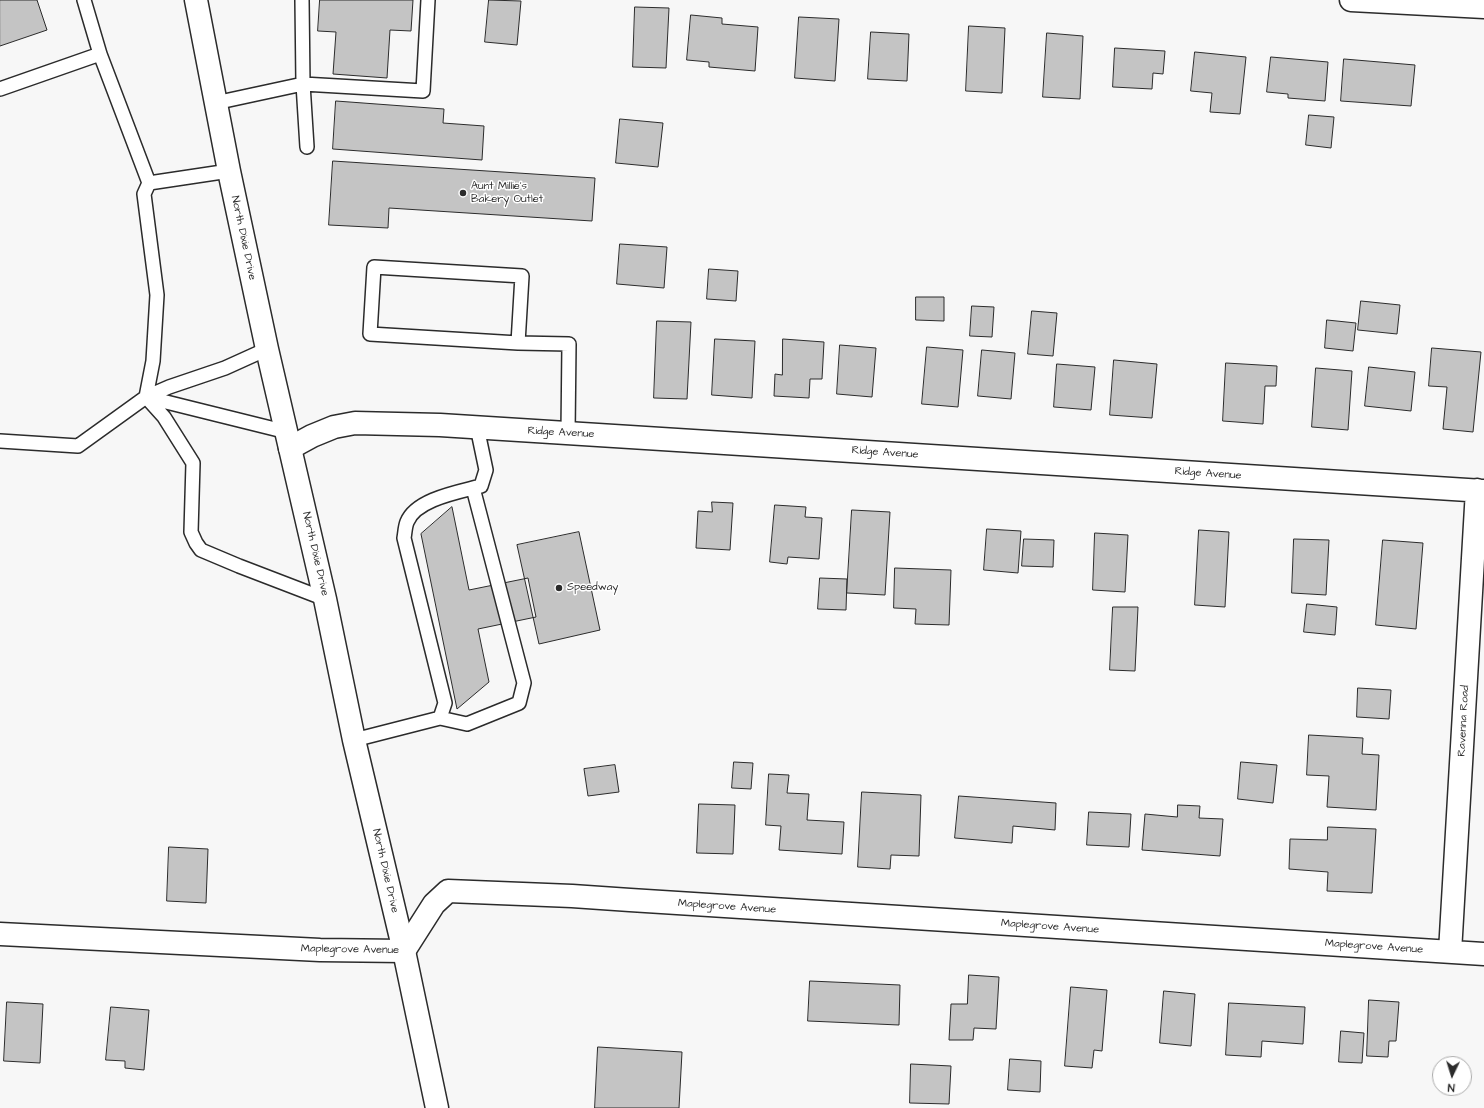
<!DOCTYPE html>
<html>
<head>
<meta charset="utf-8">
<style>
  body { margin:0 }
  #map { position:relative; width:1484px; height:1108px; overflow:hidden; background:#f7f7f7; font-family:"Architects Daughter",sans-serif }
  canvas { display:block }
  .north { position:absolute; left:1432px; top:1056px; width:40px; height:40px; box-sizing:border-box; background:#fff; border:1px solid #aaa; border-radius:50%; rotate:184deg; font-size:11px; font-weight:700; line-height:16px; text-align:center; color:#2b2b2b }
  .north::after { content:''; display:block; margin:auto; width:14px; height:18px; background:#2b2b2b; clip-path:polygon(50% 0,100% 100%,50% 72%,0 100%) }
</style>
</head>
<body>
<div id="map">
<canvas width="1484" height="1108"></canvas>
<div class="north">N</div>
</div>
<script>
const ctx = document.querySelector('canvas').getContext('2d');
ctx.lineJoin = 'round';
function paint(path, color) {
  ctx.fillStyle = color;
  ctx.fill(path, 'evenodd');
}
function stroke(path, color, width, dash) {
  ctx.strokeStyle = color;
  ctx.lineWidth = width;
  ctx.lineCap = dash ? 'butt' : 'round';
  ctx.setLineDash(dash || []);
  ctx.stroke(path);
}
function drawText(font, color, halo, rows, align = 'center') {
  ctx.font = font + ' "Architects Daughter",sans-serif';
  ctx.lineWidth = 3;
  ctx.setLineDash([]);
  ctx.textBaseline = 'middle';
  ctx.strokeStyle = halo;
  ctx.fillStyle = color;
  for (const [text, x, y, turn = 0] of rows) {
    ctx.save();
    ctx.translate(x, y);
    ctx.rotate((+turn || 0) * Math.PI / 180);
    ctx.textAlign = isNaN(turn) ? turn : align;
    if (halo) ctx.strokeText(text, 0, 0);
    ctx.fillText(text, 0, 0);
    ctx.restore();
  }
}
const building = new Path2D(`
  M0,0H37L47,30L0,46Z
  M320,0H413L411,31L390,30L387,78L333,74L336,32L318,31Z
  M489,0L521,1L517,45L485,42Z
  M635,7L669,8L666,68L633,67Z
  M691,15L722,18V24L758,27L755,71L709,67V62L687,60Z
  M799,17L839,19L835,81L795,78Z
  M969,26L1005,28L1002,93L966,91Z
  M871,32L909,34L907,81L868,79Z
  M1047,33L1083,36L1080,99L1043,97Z
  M1115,48L1165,51L1163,74L1153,73L1152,89L1113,87Z
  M1195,52L1246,57L1240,114L1210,112L1212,93L1191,91Z
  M1271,57L1328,62L1325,101L1288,98V94L1267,92Z
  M1344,59L1415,65L1411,106L1341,101Z
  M336,101L444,109L443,123L484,126L482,160L333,149Z
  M1309,115L1334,117L1331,148L1306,145Z
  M620,119L663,123L658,167L616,163Z
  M333,161L595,178L592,221L389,208L388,228L329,225Z
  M620,244L667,247L664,288L617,284Z
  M709,269L738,271L736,301L707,299Z
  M916,297H944V321L916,320Z
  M1361,301L1400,305L1397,334L1358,330Z
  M972,306L994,307L992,337L970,336Z
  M1032,311L1057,313L1053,356L1028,354Z
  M1327,320L1356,323L1353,351L1325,348Z
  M657,321L691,322L687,399L654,398Z
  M715,339L755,341L752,398L712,395Z
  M783,339L824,342L822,379H810L809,398L774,396L775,374L782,375Z
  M840,345L876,348L872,397L837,394Z
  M927,347L963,350L958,407L922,404Z
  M1432,348L1481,352L1473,432L1443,429L1447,387L1429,386Z
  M982,350L1015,353L1011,399L978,396Z
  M1114,360L1157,364L1152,418L1110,415Z
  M1226,363L1277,366L1276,386H1265L1263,424L1223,421Z
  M1057,364L1095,367L1091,410L1054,407Z
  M1369,367L1415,372L1411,411L1365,406Z
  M1316,368L1352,371L1348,430L1312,427Z
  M712,502L733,503L730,550L696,548L698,511L712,512Z
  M775,505L806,507L805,517L822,518L819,559L788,557L787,564L770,562Z
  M452,507L469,590L528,578L536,617L478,629L489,682L457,709L421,534Z
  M852,510L890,512L885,595L847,593Z
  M987,529L1021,531L1018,573L984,570Z
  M1199,530L1229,532L1225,607L1195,605Z
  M579,532L600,630L539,644L517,545Z
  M1095,533L1128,535L1125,592L1093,590Z
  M1024,539L1054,540L1053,567L1022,566Z
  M1294,539L1329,540L1326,595L1292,593Z
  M1383,540L1423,543L1416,629L1376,625Z
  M895,568L951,570L949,625L915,624L916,609L894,608Z
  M820,578L847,579L846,610L818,609Z
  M1307,604L1337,607L1335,635L1304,632Z
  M1113,607H1138L1135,671L1110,670Z
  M1358,688L1391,690L1389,719L1357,717Z
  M1309,735L1363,738L1362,754L1379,755L1376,810L1327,807L1329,776L1307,775Z
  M734,762L753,763L751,789L732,788Z
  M1241,762L1277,765L1273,803L1238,799Z
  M615,765L619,792L588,796L584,769Z
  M769,774L789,775L787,793L809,794L807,820L844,822L842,854L779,850L781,826L766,825Z
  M862,792L921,795L919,856L891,855L890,869L858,867Z
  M959,796L1056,803L1055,830L1013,826L1012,843L955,838Z
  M699,804L735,805L733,854L697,853Z
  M1178,805L1200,806L1199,818L1223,819L1220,856L1142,850L1145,814L1177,817Z
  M1089,812L1131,814L1129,847L1087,845Z
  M1328,827L1376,829L1372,893L1327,891L1328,872L1289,869L1290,839L1327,840Z
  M169,847L208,849L206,903L167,901Z
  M969,975L999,977L996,1029L974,1028L973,1040H949L951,1004H967Z
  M810,981L900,985L899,1025L808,1021Z
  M1071,987L1107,990L1102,1051L1094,1050L1092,1068L1065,1066Z
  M1164,991L1195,994L1191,1046L1160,1043Z
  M1369,1000L1399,1002L1396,1041H1389L1388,1057L1367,1056Z
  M7,1002L43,1004L40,1063L4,1061Z
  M1229,1003L1305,1007L1303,1044L1262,1041L1261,1057L1226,1055Z
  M111,1007L149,1010L144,1070L125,1068V1061L106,1060Z
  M1341,1031L1364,1033L1362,1063L1339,1062Z
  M598,1047L682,1052L679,1108H595Z
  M1010,1059L1041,1061L1040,1092L1008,1090Z
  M911,1064L951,1066L949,1104L910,1103Z`);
const lane = new Path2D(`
  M84,0L100,54L149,183
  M0,89L100,54
  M215,103L303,84L302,0
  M307,147L303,84L423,91L428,0
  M229,171L149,183L144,194L157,295L153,361L146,397L164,417L193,463L191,532L196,543L201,550L239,566L325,599
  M374,267L522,276L518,343L370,334Z
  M518,343L569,344L568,433
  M146,397L287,432
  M0,441L78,446L146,397L169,387L225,368L267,349
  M440,718L467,724L519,703L524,683L473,488
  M354,740L440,718L445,703L404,538C405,533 405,527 407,522C416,499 459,492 481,486L486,470L477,427`);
const street = new Path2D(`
  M1351,0L1484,7
  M290,448L312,436L334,427L355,423L440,425L1484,491
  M0,934L320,950L404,951L434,904L448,891L572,896L630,900L1484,954
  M1450,952L1477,490`);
const secondary = new Path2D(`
  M196,0L229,171L267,349L325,599L354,740L404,951L437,1108`);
const markers = [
  [463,193,4,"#2b2b2b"],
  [559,588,4,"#2b2b2b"]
];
const poiNames = [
  ["Aunt Millie's",471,187],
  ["Bakery Outlet",471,200],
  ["Speedway",567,588]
];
const streetNames = [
  ["North Dixie Drive",243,238,78],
  ["Ridge Avenue",561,433,3],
  ["Ridge Avenue",885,453,4],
  ["Ridge Avenue",1208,474,4],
  ["North Dixie Drive",315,554,77],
  ["Ravenna Road",1464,721,-87],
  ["North Dixie Drive",385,871,77],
  ["Maplegrove Avenue",727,907,4],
  ["Maplegrove Avenue",1050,927,4],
  ["Maplegrove Avenue",1374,947,4],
  ["Maplegrove Avenue",350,950,1]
];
paint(building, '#c4c4c4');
stroke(building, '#2b2b2b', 1);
stroke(lane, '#2b2b2b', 16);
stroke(street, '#2b2b2b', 25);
stroke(secondary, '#2b2b2b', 25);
stroke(lane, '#fff', 13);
stroke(street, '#fff', 22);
stroke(secondary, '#fff', 22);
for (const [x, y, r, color] of markers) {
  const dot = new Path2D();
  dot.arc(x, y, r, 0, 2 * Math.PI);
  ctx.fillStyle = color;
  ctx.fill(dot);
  stroke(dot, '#fff', 1.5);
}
drawText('11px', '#2b2b2b', '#fff', poiNames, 'left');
drawText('11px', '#2b2b2b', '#fff', streetNames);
</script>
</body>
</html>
